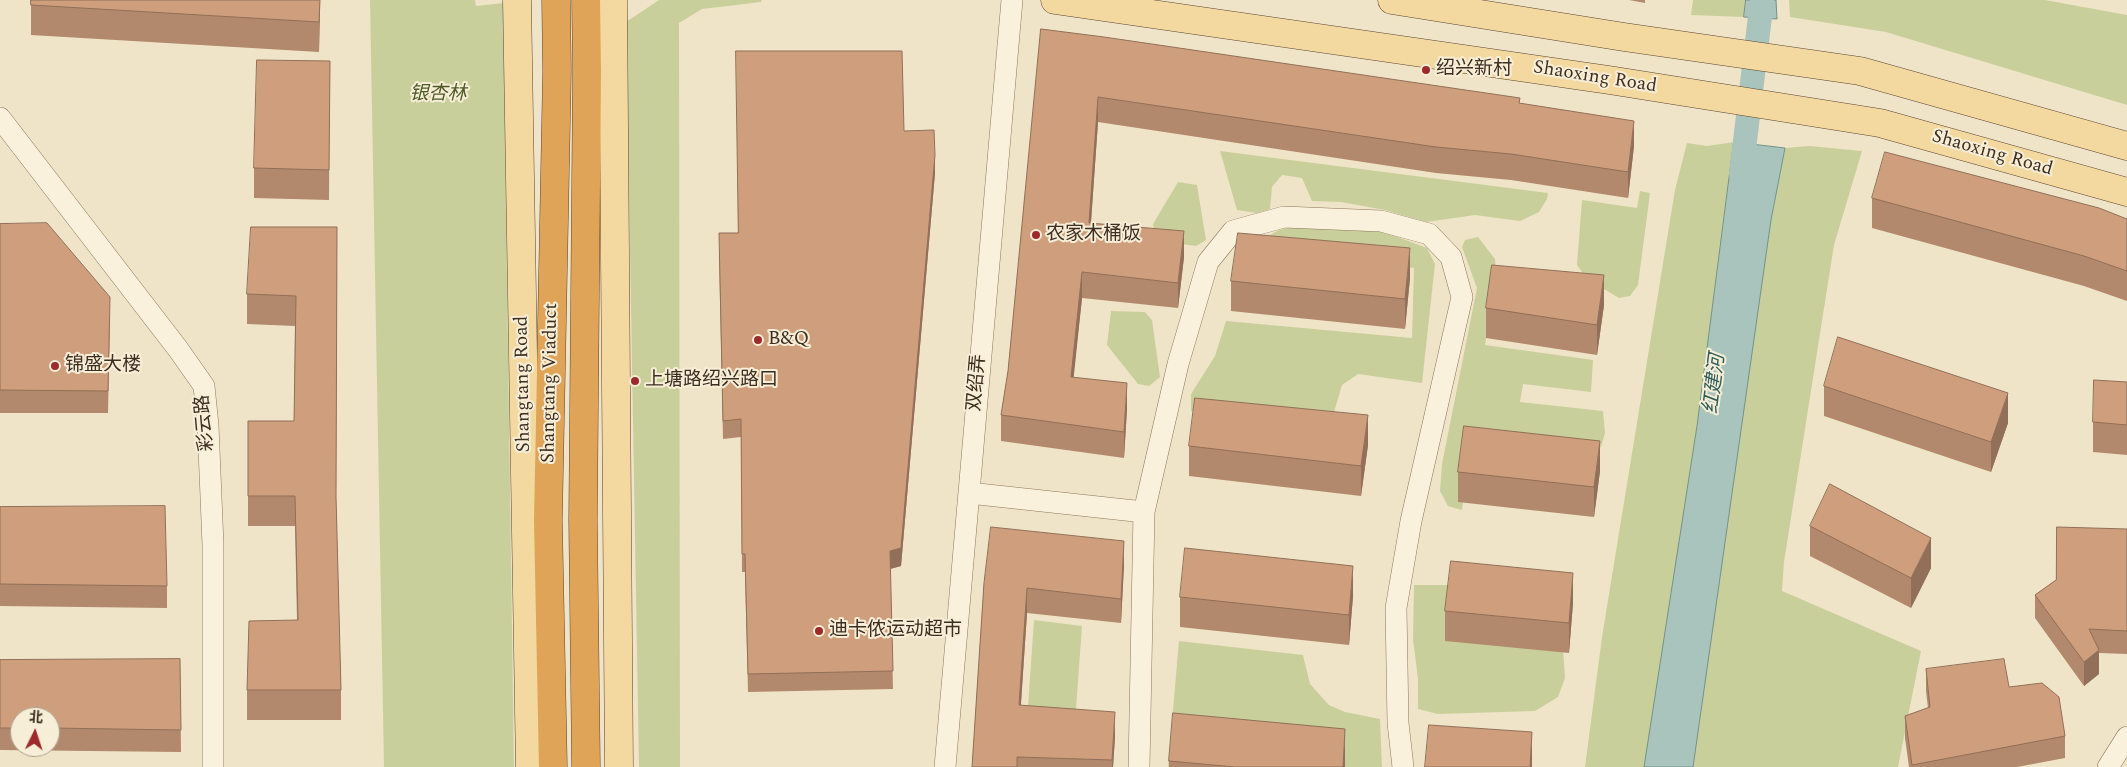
<!DOCTYPE html>
<html>
<head>
<meta charset="utf-8">
<style>
  body { margin:0 }
  #map { position:relative; width:2127px; height:767px; overflow:hidden; background:#f0e4c8; font-family:Spectral,"Noto Sans SC",serif }
  canvas { display:block }
  .north { position:absolute; left:10px; top:707px; width:50px; height:50px; box-sizing:border-box; background:#f7eed8; border:1px solid #ada18e; border-radius:50%; rotate:4deg; font-size:14px; font-weight:700; line-height:20px; text-align:center; color:#3d2e20 }
  .north::after { content:''; display:block; margin:auto; width:18px; height:22px; background:#9e2a2b; clip-path:polygon(50% 0,100% 100%,50% 72%,0 100%) }
</style>
</head>
<body>
<div id="map">
<canvas width="2127" height="767"></canvas>
<div class="north">北</div>
</div>
<script>
const ctx = document.querySelector('canvas').getContext('2d');
ctx.lineJoin = 'round';
function paint(path, color) {
  ctx.fillStyle = color;
  ctx.fill(path, 'evenodd');
}
function stroke(path, color, width, dash) {
  ctx.strokeStyle = color;
  ctx.lineWidth = width;
  ctx.lineCap = dash ? 'butt' : 'round';
  ctx.setLineDash(dash || []);
  ctx.stroke(path);
}
function drawText(font, color, halo, rows, align = 'center') {
  ctx.font = font + ' Spectral,"Noto Sans SC",serif';
  ctx.lineWidth = 4;
  ctx.setLineDash([]);
  ctx.textBaseline = 'middle';
  ctx.strokeStyle = halo;
  ctx.fillStyle = color;
  for (const [text, x, y, turn = 0] of rows) {
    ctx.save();
    ctx.translate(x, y);
    ctx.rotate((+turn || 0) * Math.PI / 180);
    ctx.textAlign = isNaN(turn) ? turn : align;
    if (halo) ctx.strokeText(text, 0, 0);
    ctx.fillText(text, 0, 0);
    ctx.restore();
  }
}
const green = new Path2D(`
  M370,0H475L476,6L503,3L514,767H384Z
  M659,0H762L761,2L702,9L679,23L680,767H639L626,22Z
  M1693,0H1746L1744,17L1691,15Z
  M1789,0H2045L2127,15V105L1886,32L1790,17Z
  M1734,142L1697,426L1645,767H1585L1602,637L1675,190L1687,143L1707,146Z
  M1809,146L1862,151L1834,245L1784,562L1782,591L1921,651L1898,767H1693L1771,220L1785,148Z
  M1220,151L1548,193L1547,199L1539,212L1520,221L1475,215L1426,222L1385,210L1341,202L1312,201L1302,178L1282,175L1272,187L1270,209L1257,213L1237,210Z
  M1178,182L1197,185L1206,240L1196,246L1165,242L1155,235L1153,224Z
  M1640,191L1650,193L1638,285L1630,296L1619,298L1587,279L1577,265L1582,200L1637,208Z
  M1295,227L1384,232L1427,248L1435,264L1422,383L1358,374L1342,385L1332,419L1191,411V394L1215,356L1226,321L1412,338L1414,268L1246,249L1279,230Z
  M1478,237L1495,259L1497,280L1485,345L1593,360L1591,392L1523,384L1520,402L1603,411L1605,433L1601,447L1587,456L1470,444L1462,510L1448,506L1440,491L1442,464L1477,288L1462,247L1465,240Z
  M1111,311L1145,312L1152,320L1160,377L1149,386L1138,384L1107,345Z
  M1414,585H1452L1562,635L1565,678L1558,697L1535,711L1438,714L1418,709V679L1413,639Z
  M1034,620L1082,626L1075,723L1027,721Z
  M1179,641L1303,655L1310,684L1329,705L1345,712L1380,719L1382,767H1168Z`);
const water = new Path2D(`
  M1746,0H1776L1777,19L1744,17Z
  M1734,142L1785,148L1771,220L1693,767H1644L1697,426Z`);
const canal = new Path2D(`
  M1741,174L1762,0`);
const street = new Path2D(`
  M0,118L178,349L204,386L208,425L213,545V767
  M969,493L1144,512
  M945,767L1012,0
  M1139,767L1144,512L1178,364L1208,262L1233,231L1284,217L1381,221L1429,234L1451,257L1462,297L1411,521L1396,608L1398,723L1403,767
  M2108,767L2127,737`);
const primary = new Path2D(`
  M517,0L530,767
  M613,0L619,767
  M1055,0L1609,80L1880,123L2127,192
  M1392,0L1624,37L1860,71L2127,146`);
const highway = new Path2D(`
  M586,0L587,71L583,520L586,767
  M553,767L548,520L557,71L556,0`);
const wall = new Path2D(`
  M31,0H320L319,52L31,35Z
  M1629,0H1645V3Z
  M1041,29L1520,103L1634,146L1628,198L1511,180L1436,173L1098,122L1091,223L1184,257L1178,308L1082,298L1073,377L1127,409L1124,458L1001,441V415L1008,371Z
  M330,61L329,200L254,198V168Z
  M904,131L935,173L901,566L890,569L893,689L748,692L745,572H742L741,437L723,439L719,251L737,233Z
  M1872,198L2127,219V301L2084,286L1872,228Z
  M0,224L110,319L108,413H0Z
  M337,227L336,499L341,690V720H247V690L297,620L295,526H248V421H294L295,326L247,324V294Z
  M1410,278L1405,329L1231,311V281Z
  M1604,305L1597,355L1486,338V308Z
  M2127,382V455L2093,452V422Z
  M1824,386L2008,423L1991,472L1824,416Z
  M1368,445L1361,496L1189,476V446Z
  M1600,471L1594,517L1458,502V472Z
  M0,507L167,586V608L0,606Z
  M1810,526L1931,568L1911,608L1810,556Z
  M2127,529V654L2099,653V674L2084,686L2035,618V595L2056,580Z
  M1124,565L1121,623L1027,613L1021,705L1115,737L1113,767H972L984,583Z
  M1353,596L1349,645L1180,627V597Z
  M1573,603L1569,653L1445,641V611Z
  M180,659L181,752L0,750V660ZM20,717H50V747H20Z
  M1926,669L2009,687L2065,736V758L2017,767H1909L1905,738V716L1928,708L1926,691Z
  M1345,759V767H1169V761Z`);
const shadedWall = new Path2D(`
  M320,0L319,52V22Z
  M1098,97V122L1089,249V223Z
  M1634,121V146L1628,198V172Z
  M935,155V173L901,566L890,569V551Z
  M1184,231V257L1178,308V283Z
  M1410,248V278L1405,329V299Z
  M1082,272V298L1071,403V377Z
  M1604,275V305L1597,355V325Z
  M1127,383V409L1124,458V432Z
  M2008,393V423L1991,472V442Z
  M1368,415V445L1361,496V466Z
  M1600,441V471L1594,517V487Z
  M1931,538V568L1911,608V578Z
  M1124,541V565L1121,623V599Z
  M1353,566V596L1349,645V615Z
  M1573,573V603L1569,653V623Z
  M1027,588V613L1019,730V705Z
  M2099,650V674L2084,686V662Z
  M1115,712V737L1113,767H1112Z
  M1345,729V767H1343Z
  M1532,732V767H1530Z`);
const building = new Path2D(`
  M31,0H320L319,22L31,5Z
  M1041,29L1104,37L1520,98L1519,103L1634,121L1628,172L1511,154L1436,147L1098,97L1089,223L1184,231L1178,283L1082,272L1071,377L1127,383L1124,432L1001,415L1008,371Z
  M736,51H902L904,131L934,130L935,155L901,548L890,551L893,671L748,674L745,554H742L741,419L723,421L719,233H738Z
  M257,60L330,61L329,170L254,168Z
  M1885,152L2099,208L2127,219V271L2084,256L1872,198Z
  M47,223L110,297L108,391L0,390V224Z
  M251,227H337L336,496L341,690H247L249,621L298,620L295,496H248V421H294L296,296L247,294Z
  M1238,233L1410,248L1405,299L1231,281Z
  M1492,265L1604,275L1597,325L1486,308Z
  M1838,337L2008,393L1991,442L1824,386Z
  M2094,380L2127,382V425L2093,422Z
  M1195,398L1368,415L1361,466L1189,446Z
  M1464,426L1600,441L1594,487L1458,472Z
  M1830,484L1931,538L1911,578L1810,526Z
  M165,506L167,586L0,584V507Z
  M991,527L1124,541L1121,599L1027,588L1019,705L1115,712L1112,760L1017,757V767H972L984,583Z
  M2057,527L2127,529V631L2089,629L2099,650L2084,662L2035,595L2056,580Z
  M1185,548L1353,566L1349,615L1180,597Z
  M1451,561L1573,573L1569,623L1445,611Z
  M180,659L181,730L50,728V717H20V728H0V660Z
  M2004,659L2009,687L2042,683L2059,697L2065,736L1912,765L1905,716L1930,707L1926,669Z
  M1173,713L1345,729L1343,767H1235L1169,761Z
  M1429,725L1532,732L1530,767H1425Z`);
const markers = [
  [1426,70,5,"#9e2a2b"],
  [1036,235,5,"#9e2a2b"],
  [758,340,5,"#9e2a2b"],
  [55,366,5,"#9e2a2b"],
  [635,381,5,"#9e2a2b"],
  [819,631,5,"#9e2a2b"]
];
const poiNames = [
  ["绍兴新村",1436,70],
  ["农家木桶饭",1046,235],
  ["B&Q",768,340],
  ["锦盛大楼",65,366],
  ["上塘路绍兴路口",645,381],
  ["迪卡侬运动超市",829,631]
];
const streetNames = [
  ["Shaoxing Road",1595,78,9],
  ["Shaoxing Road",1992,154,16],
  ["Shangtang Viaduct",551,383,-89],
  ["双绍弄",978,383,-85],
  ["Shangtang Road",524,384,-91],
  ["彩云路",206,423,-95]
];
const parkNames = [
  ["银杏林",438,95]
];
const waterNames = [
  ["红建河",1716,384,-83]
];
paint(green, '#c9cf9b');
paint(water, '#a9c4bc');
stroke(water, '#6f938a', 1);
stroke(canal, '#a9c4bc', 24);
stroke(street, '#8d765c', 22);
stroke(primary, '#5b4430', 29);
stroke(highway, '#5b4430', 29);
stroke(street, '#faf1dc', 21);
stroke(primary, '#f3d9a0', 28);
stroke(highway, '#e0a458', 28);
paint(wall, '#b2896c');
paint(shadedWall, '#916f58');
paint(building, '#cf9f7d');
stroke(building, '#916f58', 1);
for (const [x, y, r, color] of markers) {
  const dot = new Path2D();
  dot.arc(x, y, r, 0, 2 * Math.PI);
  ctx.fillStyle = color;
  ctx.fill(dot);
  stroke(dot, '#f7eed8', 2);
}
drawText('19px', '#3d2e20', '#f7eed8', poiNames, 'left');
drawText('19px', '#3d2e20', '#f7eed8', streetNames);
drawText('italic 19px', '#4d5a26', '#f7eed8', parkNames);
drawText('italic 20px', '#2f5d5a', '#f7eed8', waterNames);
</script>
</body>
</html>
